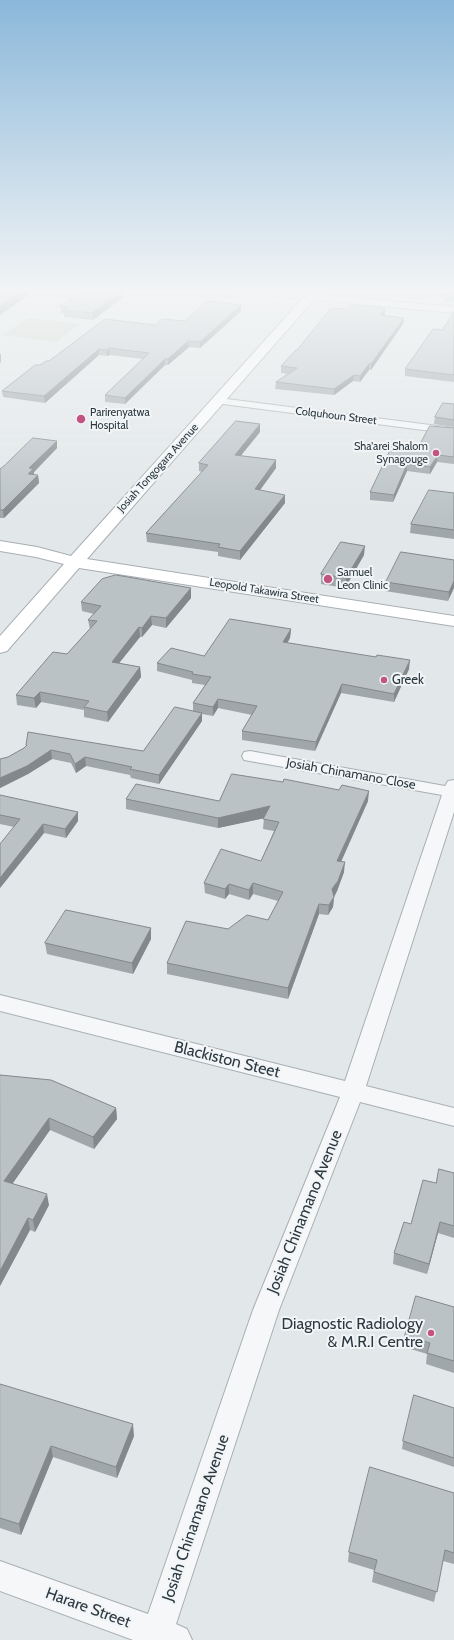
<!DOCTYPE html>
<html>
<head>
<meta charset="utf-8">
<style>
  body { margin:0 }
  canvas { display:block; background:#e2e7e9 }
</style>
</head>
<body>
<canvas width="454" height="1640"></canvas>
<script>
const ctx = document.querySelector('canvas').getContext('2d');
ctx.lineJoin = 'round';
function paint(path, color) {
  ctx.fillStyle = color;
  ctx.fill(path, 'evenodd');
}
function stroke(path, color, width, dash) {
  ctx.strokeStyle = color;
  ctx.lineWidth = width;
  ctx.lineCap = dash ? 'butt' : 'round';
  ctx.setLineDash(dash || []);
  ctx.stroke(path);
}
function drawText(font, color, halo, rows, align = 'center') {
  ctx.font = font + ' Cabin,sans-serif';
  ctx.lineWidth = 4;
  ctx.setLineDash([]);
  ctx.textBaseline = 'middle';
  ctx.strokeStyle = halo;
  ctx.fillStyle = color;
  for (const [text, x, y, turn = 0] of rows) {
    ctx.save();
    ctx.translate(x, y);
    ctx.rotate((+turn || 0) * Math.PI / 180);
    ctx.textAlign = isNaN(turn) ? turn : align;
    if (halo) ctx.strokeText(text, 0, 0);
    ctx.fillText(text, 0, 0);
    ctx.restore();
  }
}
const green = new Path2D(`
  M29,318L80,324L56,342L2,335Z`);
const street = new Path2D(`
  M229,289H258L454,307V313L233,292Z
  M219,398L454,428V434L215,403L214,401Z
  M250,751L445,786L448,781L454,780V812L366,1086L454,1108V1126L360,1102L279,1310L176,1624L187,1629L192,1640H133L0,1591V1561L148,1614L253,1310L340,1097L0,1011V995L345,1081L442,795L244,760L242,756L244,752Z`);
const secondary = new Path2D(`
  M311,289H323L87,559L454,616V626L79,568L7,651L0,653V636L64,564L36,557L0,551V541L37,547L71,556Z`);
const wall = new Path2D(`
  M122,289V298L93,320L64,317V313H61L60,306Z
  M454,289V302L444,301L445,295Z
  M241,305V311L200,348L189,347L168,365H165L125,404L105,402V395L143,359L110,355L107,356L99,355L45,403L3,397L2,391L40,365L49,361L155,325L185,321Z
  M454,312V382L405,376V369L442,330Z
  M385,314L384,316L404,318L403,324L371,370H369L360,382L353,381L334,395L275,389L276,382L289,374L281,373V366Z
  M454,404V427L434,424L435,417Z
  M454,428V464L437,462L430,474L407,471L393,502L370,500V492L418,447Z
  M260,432L240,456L276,460V468L260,490L285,503L240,560L218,556V552L147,542L146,533L202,472L199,471V463Z
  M57,441V448L34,472V475H38L39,483L4,518H0V469Z
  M454,493V539L410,533L411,524Z
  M364,555L345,588L321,584V574Z
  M454,560L448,601L385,591L386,582Z
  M191,588V598L166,628L152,625L142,637H140L119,663L140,667L141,677L108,722L84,717V710L41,702L36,708L17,705L16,695L67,654L90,629L88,620L94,614L82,611L81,602Z
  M291,629L290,638L287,643L409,669L394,702L341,693L315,751L242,740V731L252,715L218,708L213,716L202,714V721L159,784L131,778L130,775L86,766L76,773L71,763L52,759L28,774L0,788V759L8,757L24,748L26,746V745L143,751L193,711V703L205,685L192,683V680L157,671V663L204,656Z
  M0,795L78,812V821L66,838L44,833L0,888L14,827L0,824Z
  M126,799L219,801H368L341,861L344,872L337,891L334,897L333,907L328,915L319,914L288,999L167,974V963L228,929L268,920L278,901L253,894L249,900L229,894L225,899L205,893L204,883L261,861L274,831L263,829L264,818L218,828L126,809Z
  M151,928V939L133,974L47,954L45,943Z
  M0,1075L116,1108L117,1119L94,1149L50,1130L12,1184L49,1205L35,1232L30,1230L0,1286Z
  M454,1173V1238L438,1233L427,1274L393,1264L394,1253L436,1183Z
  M454,1307V1373L426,1364L427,1354L404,1347L405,1336Z
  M0,1384L134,1436L117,1478L53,1457L21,1535L0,1528Z
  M454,1408V1467L402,1449L403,1441Z
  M454,1493V1564L443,1561L434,1602L372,1582L374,1570L348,1562L349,1552Z`);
const shadedWall = new Path2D(`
  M25,289H28L29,295L0,315V306Z
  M122,289V298L93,320L92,313Z
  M241,305V311L200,348V342Z
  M385,308V314L380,322V315Z
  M404,318L403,324L371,370V364Z
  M188,341L189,347L168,365V359Z
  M109,348L110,355L107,356V350Z
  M99,349V355L45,403L44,396Z
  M0,354H1V362L0,363Z
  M165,359V365L125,404V398Z
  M369,364V370L360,382V376Z
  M354,375L353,381L334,395V389Z
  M260,424V432L235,463V455Z
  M57,441V448L34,472V476L28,474L29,468Z
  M438,455L437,462L430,474V467Z
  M276,460V468L255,497V489Z
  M407,464V471L393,502L394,495Z
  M38,475L39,483L4,518L3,510Z
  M285,495V503L240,560V551Z
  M365,546L364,555L345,588L346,578Z
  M454,581V588L448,601L449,592Z
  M191,588V598L166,628V618Z
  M151,616L152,625L142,637V628Z
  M139,627L140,637L112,672V662Z
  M291,629L290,638L283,651V642Z
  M410,660L409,669L394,702V694Z
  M140,667L141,677L108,722L107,712Z
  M342,684L341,693L315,751L316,742Z
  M40,692L41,702L36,708L34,698Z
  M218,699V708L213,716V707Z
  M202,713V721L159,784V775Z
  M51,750L52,759L28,774L0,788V778Z
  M85,757L86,766L76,773L75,764Z
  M369,791L368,801L337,871V861Z
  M270,806V817L218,828V818Z
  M78,812V821L66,838L65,829Z
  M43,824L44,833L0,888V878Z
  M345,862L344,872L337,891L334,897L333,907L328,915L329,905L332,889Z
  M253,883V894L249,900V890Z
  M229,884V894L225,899V889Z
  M319,904V914L288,999V988Z
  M151,928V939L133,974L132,963Z
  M116,1108L117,1119L94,1149L93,1137Z
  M49,1118L50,1130L6,1193L4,1181Z
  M47,1194L49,1205L35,1232L33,1220Z
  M28,1218L30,1230L0,1286V1271Z
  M440,1222L438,1233L427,1274L429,1264Z
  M133,1424L134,1436L117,1478L116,1467Z
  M51,1446L53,1457L21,1535L19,1524Z`);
const building = new Path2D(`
  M0,289H25L0,306Z
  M85,289H122L120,291H122L92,313L64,310L68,307L60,306Z
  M448,289H454V296L445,295Z
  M208,301L241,305L200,342L188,341L168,359H165L125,398L105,395L149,353L109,348L107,350L99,349L44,396L2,391L35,365H40L46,361H49L105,319L155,325L162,319L185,321Z
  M350,305L385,308L380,315L404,318L371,364H369L360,376L354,375L334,389L276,382L297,368L281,366L296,350H297L331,308L347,309Z
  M454,312V375L405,369L433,329L442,330Z
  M443,403L454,404V420L435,417Z
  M236,421L260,424L235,455L276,460L255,489L285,495L240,551L218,547L220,544L146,533L208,465L199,463Z
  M430,426L454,428V457L438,455L430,467L407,464L394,495L370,492L393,444L418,447Z
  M33,438L57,441L29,468L33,469L28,474L38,475L3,510H0V469L5,465Z
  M429,490L454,493V530L411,524Z
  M341,542L365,546L346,578L321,574Z
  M401,552L454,560V581L449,592L386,582Z
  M116,575L191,588L166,618L151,616L142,628L139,627L112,662L140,667L107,712L84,707L89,701L40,692L34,698L16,695L53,652L67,654L97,621L88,620L101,606L81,602L102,579Z
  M230,619L291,629L283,642L376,657L377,655L410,660L394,694L342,684L316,742L242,731L257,706L218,699L213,707L193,703L211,677L192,674L193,672L157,663L171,648L204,656Z
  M175,707L202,713L159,775L130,769L132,767L85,757L75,764L70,754L51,750L27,766L0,778V759L8,757L24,748L27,745H26L28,732L143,751Z
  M232,774L283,782L284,779L339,790L342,785L369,791L337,861L345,862L338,881L332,889L334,897L329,905L319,904L288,988L167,963L186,921L228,929L247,915L268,920L283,892L253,883L249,890L229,884L225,889L204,883L221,849L261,861L279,822L263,819L270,806L218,818L126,799L136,784L219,801Z
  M0,795L78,812L65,829L43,824L0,878V844L20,819L0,815Z
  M66,910L151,928L132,963L45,943Z
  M0,1075L51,1080L116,1108L93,1137L49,1118L4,1181L47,1194L33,1220L28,1218L0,1271Z
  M439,1169L454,1173V1226L440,1222L429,1264L394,1253L404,1222L411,1224L423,1180L436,1183Z
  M416,1296L454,1307V1361L427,1353L430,1343L405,1336Z
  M0,1384L133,1424L116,1467L51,1446L19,1524L0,1518Z
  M414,1395L454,1408V1458L403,1441Z
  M370,1467L454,1493V1553L445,1550L437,1592L374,1572L377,1560L349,1552Z`);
const markers = [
  [81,419,5,"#c35381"],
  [436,453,4,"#c35381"],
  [328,579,5,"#c35381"],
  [384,680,4,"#c35381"],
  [431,1333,4,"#c35381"]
];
const farPoinames = [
  ["Parirenyatwa",90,413],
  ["Hospital",90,426],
  ["Sha'arei Shalom",428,447,"right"],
  ["Synagouge",428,460,"right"],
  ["Samuel",337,573],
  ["Leon Clinic",337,586]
];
const farStreetnames = [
  ["Colquhoun Street",336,416,7],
  ["Josiah Tongogara Avenue",158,468,-48],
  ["Leopold Takawira Street",264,591,9]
];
const poiNames = [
  ["Greek",392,680]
];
const streetNames = [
  ["Josiah Chinamano Close",351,774,10]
];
const nearStreetnames = [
  ["Blackiston Steet",227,1060,14],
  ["Josiah Chinamano Avenue",305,1212,-68],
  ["Josiah Chinamano Avenue",196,1518,-71],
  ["Harare Street",88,1608,20]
];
const nearPoinames = [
  ["Diagnostic Radiology",423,1324],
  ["& M.R.I Centre",423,1342]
];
paint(green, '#ccd3c4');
stroke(street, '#a8afb3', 2);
stroke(secondary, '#a8afb3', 2);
paint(street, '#f5f7f8');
paint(secondary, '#fff');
paint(wall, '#a0a7aa');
paint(shadedWall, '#82888b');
paint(building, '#bac2c6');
stroke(building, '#82888b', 1);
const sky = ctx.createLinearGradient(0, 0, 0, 518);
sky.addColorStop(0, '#8bb8da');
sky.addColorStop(0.56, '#f2f4f5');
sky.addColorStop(1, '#f2f4f500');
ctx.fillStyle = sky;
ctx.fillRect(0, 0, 454, 518);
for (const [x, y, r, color] of markers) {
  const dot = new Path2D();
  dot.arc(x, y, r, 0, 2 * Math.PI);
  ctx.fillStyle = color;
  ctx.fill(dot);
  stroke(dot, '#f2f5f7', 1.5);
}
drawText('11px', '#2c3940', '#f2f5f7', farPoinames, 'left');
drawText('11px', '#2c3940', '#f2f5f7', farStreetnames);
drawText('13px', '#2c3940', '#f2f5f7', poiNames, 'left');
drawText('13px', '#2c3940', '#f2f5f7', streetNames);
drawText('16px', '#2c3940', '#f2f5f7', nearStreetnames);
drawText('16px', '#2c3940', '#f2f5f7', nearPoinames, 'right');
</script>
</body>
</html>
